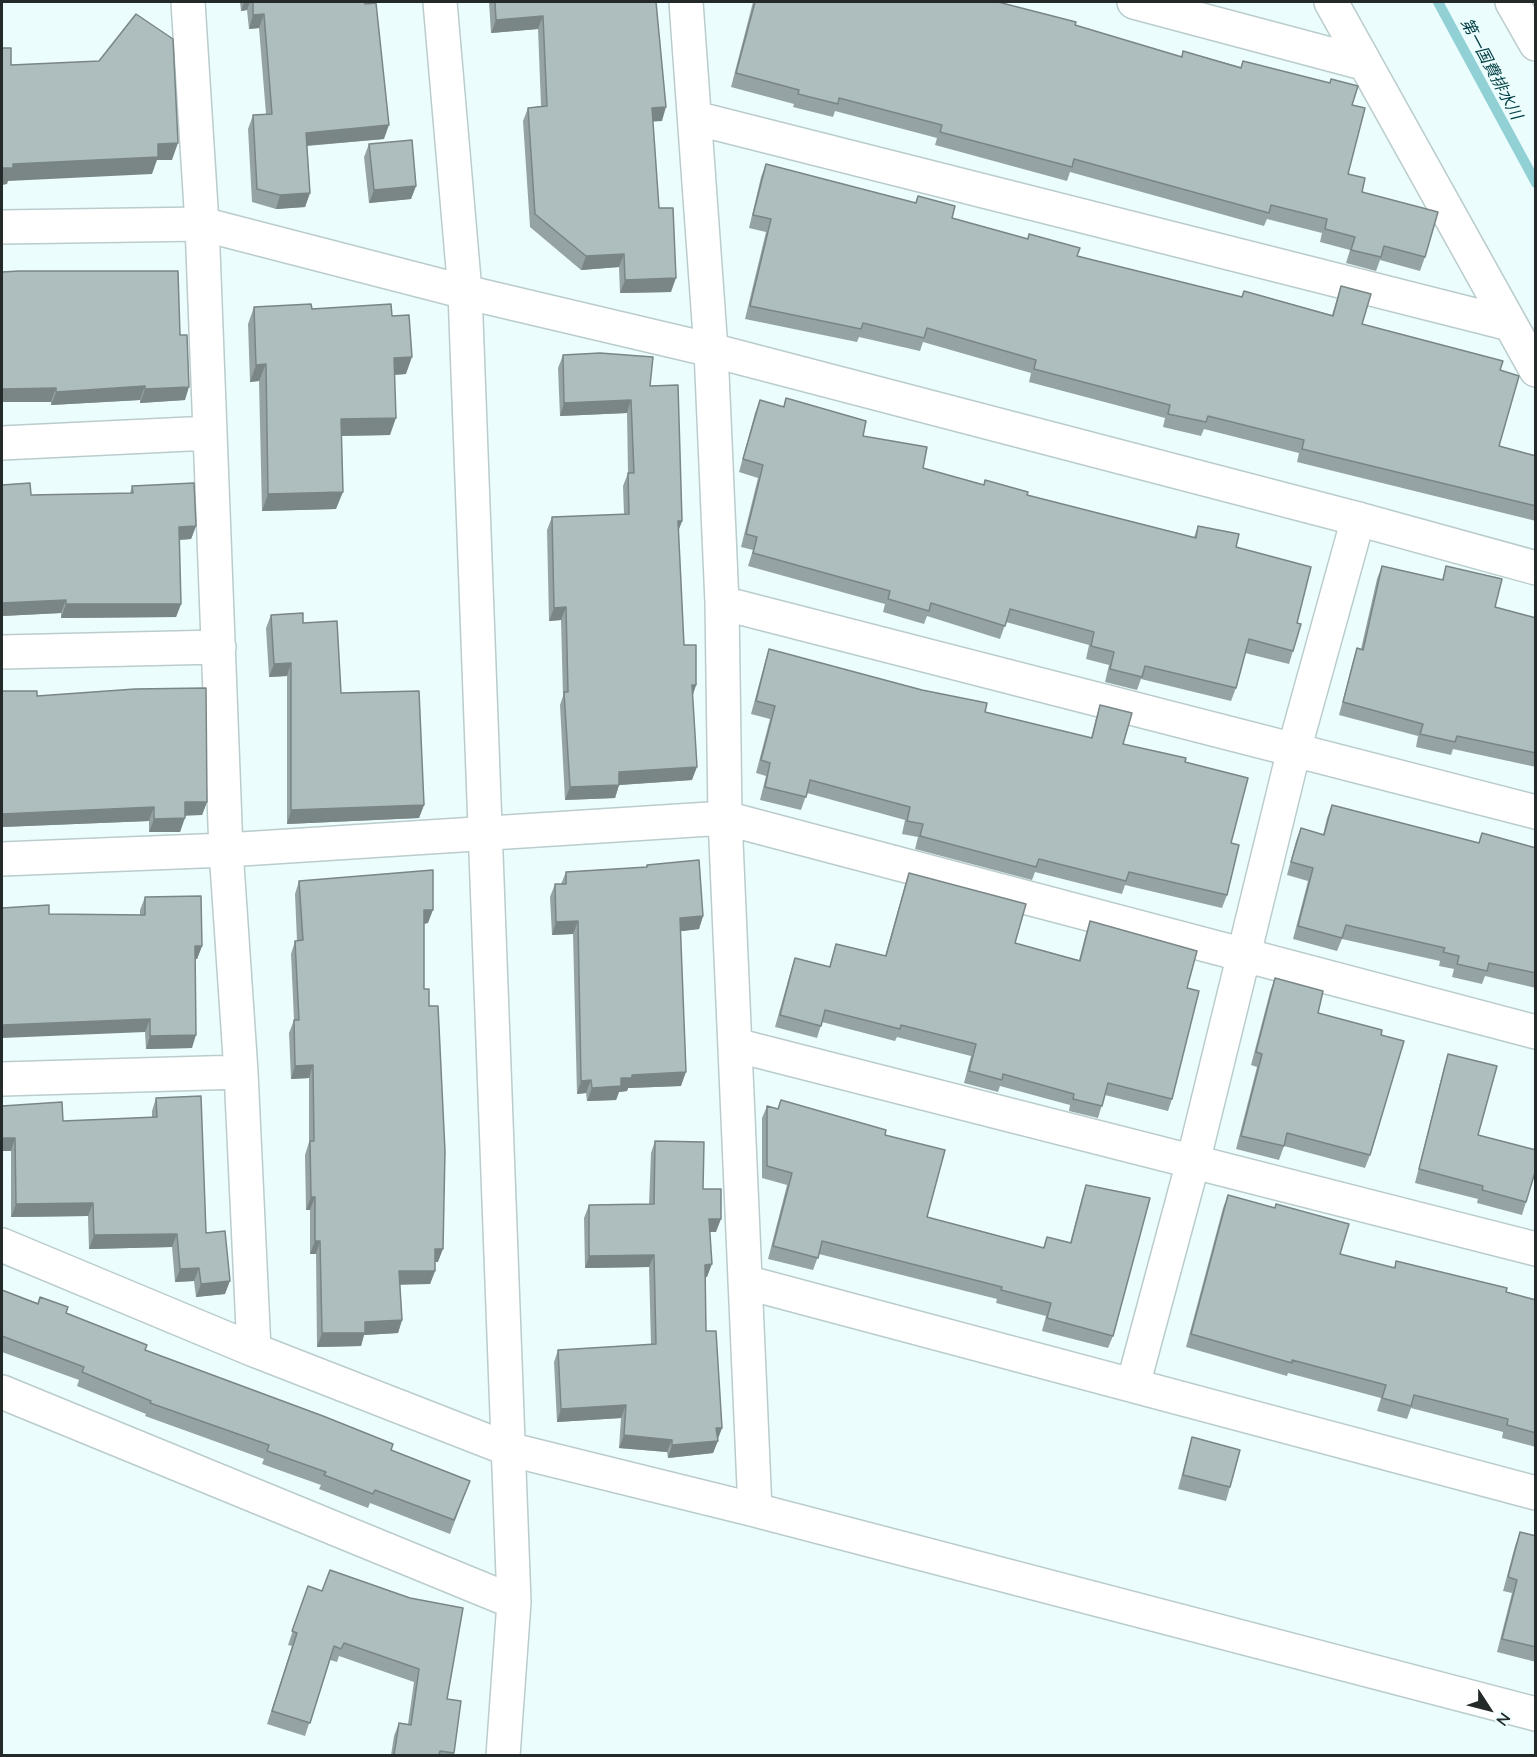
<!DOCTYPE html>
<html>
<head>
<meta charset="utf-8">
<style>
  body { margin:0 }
  #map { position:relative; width:1537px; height:1757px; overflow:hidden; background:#ecfdfe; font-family:Quicksand,sans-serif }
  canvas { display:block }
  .frame { position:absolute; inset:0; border:3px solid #242a2a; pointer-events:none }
  .north { position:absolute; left:1459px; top:1679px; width:60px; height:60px; -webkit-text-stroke:4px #ecfdfe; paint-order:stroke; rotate:126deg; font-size:16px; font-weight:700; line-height:24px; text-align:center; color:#242a2a }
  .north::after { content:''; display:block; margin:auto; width:21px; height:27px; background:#242a2a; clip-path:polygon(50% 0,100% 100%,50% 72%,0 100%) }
</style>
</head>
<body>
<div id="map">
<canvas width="1537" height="1757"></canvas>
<div class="frame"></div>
<div class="north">N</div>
</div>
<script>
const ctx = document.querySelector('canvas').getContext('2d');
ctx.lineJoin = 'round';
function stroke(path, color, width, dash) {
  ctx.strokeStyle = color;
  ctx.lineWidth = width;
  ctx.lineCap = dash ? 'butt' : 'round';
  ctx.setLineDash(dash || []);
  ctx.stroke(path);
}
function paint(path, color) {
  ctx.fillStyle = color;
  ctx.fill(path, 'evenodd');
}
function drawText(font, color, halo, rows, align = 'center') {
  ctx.font = font + ' Quicksand,"Noto Sans JP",sans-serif';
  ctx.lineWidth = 4.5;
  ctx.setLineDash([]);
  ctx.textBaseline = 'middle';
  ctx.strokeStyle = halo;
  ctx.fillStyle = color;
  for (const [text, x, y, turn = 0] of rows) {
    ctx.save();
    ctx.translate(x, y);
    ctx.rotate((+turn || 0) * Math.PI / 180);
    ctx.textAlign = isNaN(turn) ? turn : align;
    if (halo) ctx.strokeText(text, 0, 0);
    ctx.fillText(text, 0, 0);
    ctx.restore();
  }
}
const stream = new Path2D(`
  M1438,2L1536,183`);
const street = new Path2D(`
  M188,2L202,224L226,850L241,1072L254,1350
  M1134,2L1363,63
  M1331,2L1536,370
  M1512,2L1536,44
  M695,118L1510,324
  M2,443L210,433
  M722,603L1536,812
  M2,652L219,647
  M2,859L226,850L725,818L1536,1032
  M735,1045L1536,1249
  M2,1079L241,1072
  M2,1245L254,1350L508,1449L755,1510L725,818L722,603L711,350L686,2
  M745,1282L1536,1493
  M1133,1385L1193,1162L1294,750L1358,519
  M755,1510L1536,1714`);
const secondary = new Path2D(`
  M440,2L465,292L514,1602L503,1756
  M2,227L202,224L465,292L711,350L1358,519L1536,568
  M2,1392L514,1602`);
const wall = new Path2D(`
  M240,2H365L384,139L307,146L310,193L305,207L276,209L252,202L248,129L253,115L266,114L259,28L249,29L247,10L241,11Z
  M489,2H656L662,121H652L659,208L671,292L620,293L619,267L581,270L530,227L523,121L528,108L541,106L538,29L491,33Z
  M753,2H998L1181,57L1183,51L1241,67L1243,61L1352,105L1348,174L1362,192L1425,257L1420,271L1380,260L1376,271L1346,263L1350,250L1320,242L1322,233L1267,219L1264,226L1070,172L1067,181L935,145L937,138L835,111L833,117L793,107L794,104L731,87Z
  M369,144L416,186L411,199L369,203L364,157Z
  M766,164L915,203L918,196L952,218L1077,256L1242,297L1244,291L1332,315L1341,286L1362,324L1500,370L1499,446L1536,456V521L1297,462L1299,453L1204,429L1201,436L1163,427L1165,418L1029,382L1031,373L923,342L920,351L859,337L857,342L745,319L766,232L749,228L761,177Z
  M254,307L312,309L392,316L406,374L395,375L390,435L342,436L336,509L262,511L259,381L250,382L248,324Z
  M180,335L185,400L140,403V400L51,405V402H2Z
  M563,355L650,386L682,521L678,532L684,645L696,685L692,696V780L619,785L615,798L565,800L560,705L563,696L561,620L549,621L547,530L552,517L624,514L623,486L628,473L627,413L560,416L558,368Z
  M786,398L863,436L923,468L983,485L1194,537L1198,526L1236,547L1297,623L1293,651L1289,664L1245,653L1236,688L1231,701L1141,679L1137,690L1105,682L1109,665L1086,659L1089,645L1006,622L1000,639L927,616L924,624L883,612L885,604L748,566L753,550L741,547L758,478L739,472L755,413L760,400L783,407Z
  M2,485L31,495L130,493L132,486L196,526L191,539L179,540L181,604L176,617L61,618V613L2,616Z
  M1382,566L1442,580L1446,566L1495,607L1536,618V767L1453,749L1451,755L1416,747L1418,736L1339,715L1353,661L1357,648L1361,649L1377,579Z
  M271,615L303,623L341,693L424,805L419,818L287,824V676L269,677L266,628Z
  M769,649L985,712L1091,738L1096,718L1100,705L1123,744L1185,762L1231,843L1227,895L1222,908L1125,885L1122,894L1035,872L1032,880L915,849L918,837L902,834L905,820L807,793L801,810L760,800L766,776L756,773L770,719L751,714L765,662Z
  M2,691L37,696L207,802L202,815H185L180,832H149V821L2,827Z
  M1332,805L1479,843L1482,833L1536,848V988L1485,976L1482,984L1452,977L1454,969L1439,966L1440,961L1342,939L1337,951L1293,939L1308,881L1287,875L1296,841L1301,828L1323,835L1327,818Z
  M647,865L703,916L699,929L681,931V1086L628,1088L627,1091L619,1092L616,1100L587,1101L586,1093L577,1094L573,934L552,935L550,897L555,884H561L566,872L646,867Z
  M909,873L1015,943L1079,960L1086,933L1090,921L1187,988L1172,1099L1168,1111L1105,1095L1098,1118L1069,1111L1070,1105L1000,1086L998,1092L964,1083L971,1056L897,1037L895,1041L822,1022L817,1038L775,1027L791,970L795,958L829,967L836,944L885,956L905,885Z
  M299,881L428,923L424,924V989L438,1262H435V1271L430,1284H400L402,1320L398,1333L364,1335L361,1346L317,1347L316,1254H310V1210H306L305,1155L309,1142V1078L291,1079L289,1033L294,1020L291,954L295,941H297L295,894Z
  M145,897L202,946L197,959H195L192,1048L146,1049L145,1032L49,914L140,915V910Z
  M1275,978L1318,1013L1381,1035L1370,1155L1365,1168L1284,1146L1279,1160L1236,1149L1257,1067L1251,1065L1270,992Z
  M1448,1054L1478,1135L1526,1202L1522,1215L1477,1203L1478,1199L1415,1183L1444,1067Z
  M156,1098L206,1233L225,1294L196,1297L194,1281L175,1282L172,1247L89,1249L88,1216L11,1217V1151L2,1106L63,1121L152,1117V1111Z
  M767,1106L885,1135L927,1217L1043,1248L1047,1237L1070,1243L1082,1197L1086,1185L1113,1336L1108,1348L1042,1331L1046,1316L996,1303L997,1299L819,1254L813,1270L768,1259L787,1185L762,1178V1118Z
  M655,1141L703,1189L716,1232H710L707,1277H705L706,1331L722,1428L713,1453L668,1458L667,1452L619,1448L621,1418L557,1422L554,1362L558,1350L651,1345L649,1267L585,1268L584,1218L589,1205L649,1204L651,1153Z
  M1228,1195L1340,1254L1394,1268L1396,1261L1536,1300V1447L1502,1438L1503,1432L1411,1408L1407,1419L1377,1411L1381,1398L1288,1373L1287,1376L1186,1347L1223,1208Z
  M2,1290L66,1313L145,1350L391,1450L470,1481L450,1534L370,1503L368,1508L319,1489L321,1485L262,1464L264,1459L145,1416L146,1414L77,1386L79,1380L2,1352Z
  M1192,1437L1230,1487L1226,1501L1178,1489L1188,1451Z
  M1520,1532L1536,1536V1662L1497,1652L1512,1593L1503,1591L1515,1546Z
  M330,1570L447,1699L454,1753L453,1755H391L394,1736L399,1723L408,1724L414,1682L339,1656L337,1662L330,1660L305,1736L267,1724L292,1646L288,1645L308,1586L322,1591Z`);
const shadedWall = new Path2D(`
  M244,2H250L247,10L241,11Z
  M264,14L259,28L249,29L253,15Z
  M543,16L538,29L491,33L496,20Z
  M666,107L662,121L647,122L652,108Z
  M389,125L384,139L302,146L306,133Z
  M178,143L172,160H157L152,174L8,181L7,184L2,185V168L13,164L158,144Z
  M416,186L411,199L369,203L374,190Z
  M310,193L305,207L276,209L280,195Z
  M624,254L619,267L581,270L586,256Z
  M676,278L671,292L620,293L625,280Z
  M412,357L406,374L388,375L394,358Z
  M266,364L259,381L250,382L256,365Z
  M145,386L140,400L51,405L56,392Z
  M189,387L185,400L140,403L145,389Z
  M56,388L51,402H2V389Z
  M631,400L627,413L560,416L564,403Z
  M396,418L390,435L335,436L341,419Z
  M343,492L336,509L262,511L268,494Z
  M678,521H682L677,534Z
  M196,526L191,539L174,540L179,527Z
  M66,600L61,613L2,616V603Z
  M66,604H181L176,617L61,618Z
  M566,607L561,620L549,621L554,608Z
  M291,663L287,676L269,677L274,664Z
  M692,685H696L692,698Z
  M697,767L692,780L619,785L615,798L565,800L570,787L619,772Z
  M185,802H207L202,815L180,816Z
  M424,805L419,818L287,824L291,810Z
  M154,807L149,821L2,827V814Z
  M185,818L180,832H149L154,819Z
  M424,910H433L428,923L420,924Z
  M703,916L699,929L675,932L680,918Z
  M578,921L573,934L552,935L556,922Z
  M195,946H202L197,959L190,960Z
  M150,1019L145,1032L2,1038V1025Z
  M196,1035L192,1048L146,1049L150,1036Z
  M313,1065L309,1078L291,1079L295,1066Z
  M686,1072L681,1086L628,1088L627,1091L619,1092L616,1100L587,1101L592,1088L632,1075Z
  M591,1080L586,1093L577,1094L581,1081Z
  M2,1138H15L11,1151H2Z
  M311,1197H315L310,1210H306Z
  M93,1203L88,1216L11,1217L16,1204Z
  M709,1219H721L716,1232H704Z
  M177,1234L172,1247L89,1249L94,1235Z
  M315,1241H320L316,1254H310Z
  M435,1249H443L438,1262H430Z
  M654,1255L649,1267L585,1268L589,1256Z
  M712,1264L707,1277H700L705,1265Z
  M199,1268L194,1281L175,1282L180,1269Z
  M399,1271H435L430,1284L394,1285Z
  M230,1281L225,1294L196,1297L201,1284Z
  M402,1320L398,1333L364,1335L361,1346L317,1347L322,1333L365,1322Z
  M626,1405L621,1418L557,1422L561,1409Z
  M716,1428H722L717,1440Z
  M624,1435L672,1440L667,1452L619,1448Z
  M718,1441L713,1453L668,1458L672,1445Z`);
const building = new Path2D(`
  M253,2H365V4L376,3L389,125L306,133L310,193L280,195L257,189L253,115L272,114L264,14L253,15Z
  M495,2H656L666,107L652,108L659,208H673L676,278L625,280L624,254L586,256L535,214L528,108L547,106L543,16L496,20Z
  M755,2H998L1076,22L1075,25L1182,57L1183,51L1241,68L1243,61L1330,83L1331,79L1358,86L1352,105L1365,108L1348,174L1365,178L1362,192L1438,212L1425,257L1384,246L1381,257L1351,250L1355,237L1325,229L1327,219L1271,205L1269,213L1074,159L1072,167L940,132L942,125L839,98L838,104L798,94L799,90L736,73Z
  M136,14L173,39L178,143L158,144V157L13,164V168H2V48H11V65L99,61Z
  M412,140L416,186L374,190L369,144Z
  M766,164L916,203L918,196L955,206L952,218L1028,239L1029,234L1080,248L1077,256L1242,297L1244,291L1333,316L1341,286L1371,294L1362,324L1503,361L1500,370L1519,376L1499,446L1536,456V506L1302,449L1304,440L1208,416L1206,422L1168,414L1170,405L1034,369L1036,360L927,328L924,338L863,323L861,329L750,306L771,219L753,215Z
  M19,271H178L180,335H187L189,387L145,389V386L56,392V388L2,389V272Z
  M311,304L312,309L391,304L392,316L409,315L412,357L394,358L396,418L341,419L343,492L268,494L266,364L256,365L254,307Z
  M600,353L653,357L650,386L678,385L682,521H678L684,645H696V685H692L697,767L619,772V785L570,787L564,692H568L566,607L554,608L552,517L629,514L628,473H634L631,400L564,403L563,355Z
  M786,398L866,421L863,436L927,447L923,468L984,485L985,480L1028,492L1027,495L1196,538L1198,526L1239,534L1236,547L1311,567L1297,623L1301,624L1293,651L1249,639L1236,688L1145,666L1142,677L1110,669L1114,652L1091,646L1094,632L1010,609L1005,626L931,603L929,611L888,599L890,591L753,553L757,537L746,534L763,465L743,459L760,400L784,407Z
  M30,483L31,495L133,493L132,486L194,483L196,526L179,527L181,604H66V600L2,603V485Z
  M1382,566L1443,580L1446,566L1502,579L1495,607L1536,618V753L1457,736L1455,742L1420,734L1423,724L1343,702L1357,648L1363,650Z
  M303,613V623L337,621L341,693L419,691L424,805L291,810V663L274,664L271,615Z
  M769,649L922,690L987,703L985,712L1092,738L1100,705L1132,713L1123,744L1186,758L1185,762L1248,778L1231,843L1239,845L1227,895L1129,872L1126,881L1039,859L1036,867L920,836L923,824L907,821L910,807L810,780L806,797L765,787L770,763L761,760L775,706L756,701Z
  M206,688L207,802H185V818L154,819V807L2,814V691H37V696L135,689Z
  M1332,805L1479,843L1482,833L1536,848V973L1489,963L1487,971L1457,964L1459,956L1443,952L1445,948L1346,925L1342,938L1298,926L1313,868L1291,862L1301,828L1324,835Z
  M699,860L703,916L680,918L686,1072L632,1075V1078H621V1086L592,1088L591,1080L581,1081L578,921L556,922L555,884H566V872L647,867V865Z
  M433,870V910H424V989H429V1006H438L445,1151L443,1249H435V1271H399L402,1320L365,1322V1333H322L320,1241H315V1197H311L310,1141H314L313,1065L295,1066L294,1020H299L295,941L303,940L299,881Z
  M909,873L1026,904L1015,943L1080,961L1090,921L1197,951L1187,988L1199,991L1172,1099L1108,1083L1102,1106L1073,1099L1074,1094L1003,1074L1002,1080L969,1071L976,1044L901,1025L900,1029L825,1010L821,1026L780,1015L795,958L830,967L836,944L886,956Z
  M201,896L202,946H195L196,1035L150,1036V1019L2,1025V908L49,905V914L145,915V897Z
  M1275,978L1323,991L1318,1013L1382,1030L1381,1035L1404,1041L1370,1155L1287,1133L1284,1146L1241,1136L1262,1054L1256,1052Z
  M1448,1054L1497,1066L1478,1135L1536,1150V1169L1526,1202L1482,1190L1483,1186L1419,1169Z
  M201,1096L206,1233L225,1231L230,1281L201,1284L199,1268L180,1269L177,1234L94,1235L93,1203L16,1204L15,1138H2V1106L62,1102L63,1121L157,1117L156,1098Z
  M781,1100L886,1130L885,1135L945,1150L927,1217L1044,1248L1047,1237L1071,1243L1086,1185L1150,1198L1113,1336L1047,1318L1051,1303L1001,1290L1002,1287L822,1241L818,1258L773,1246L792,1173L767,1166V1106L778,1109Z
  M655,1141L704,1142L703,1189H721V1219H709L712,1264L705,1265L706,1331H716L722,1428H716L718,1441L672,1445V1440L624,1435L626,1405L561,1409L558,1350L656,1344L654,1255L589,1256V1205L654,1204Z
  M1228,1195L1275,1208L1276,1204L1349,1224L1340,1254L1395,1268L1396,1261L1507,1288L1506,1292L1536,1300V1433L1507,1425L1508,1419L1414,1395L1411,1406L1382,1398L1386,1385L1292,1360V1363L1191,1334Z
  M2,1290L38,1304L40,1297L68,1307L66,1313L147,1345L145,1350L323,1416L393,1444L391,1450L470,1481L454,1520L375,1490L373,1494L324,1475L326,1472L267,1451L269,1445L150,1403L151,1401L82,1372L84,1367L2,1336Z
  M1192,1437L1240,1450L1230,1487L1183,1475Z
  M1520,1532L1536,1536V1647L1502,1639L1517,1580L1508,1577Z
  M330,1570L410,1598L463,1608L447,1699L461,1701L454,1753L440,1751L439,1755H394L399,1723L411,1725L419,1669L344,1643L341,1649L334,1646L310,1723L272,1711L297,1633L292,1631L308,1586L322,1591Z`);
const waterNames = [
  ["第一国費排水川",1491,69,62]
];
stroke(stream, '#91d0d4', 10);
stroke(street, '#bbcccd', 36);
stroke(secondary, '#bbcccd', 36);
stroke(street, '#fff', 33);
stroke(secondary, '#fff', 33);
paint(wall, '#96a3a4');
paint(shadedWall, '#7a8586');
paint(building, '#aebebf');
stroke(building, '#7a8586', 1.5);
drawText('italic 16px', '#003e42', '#ecfdfe', waterNames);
</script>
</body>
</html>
